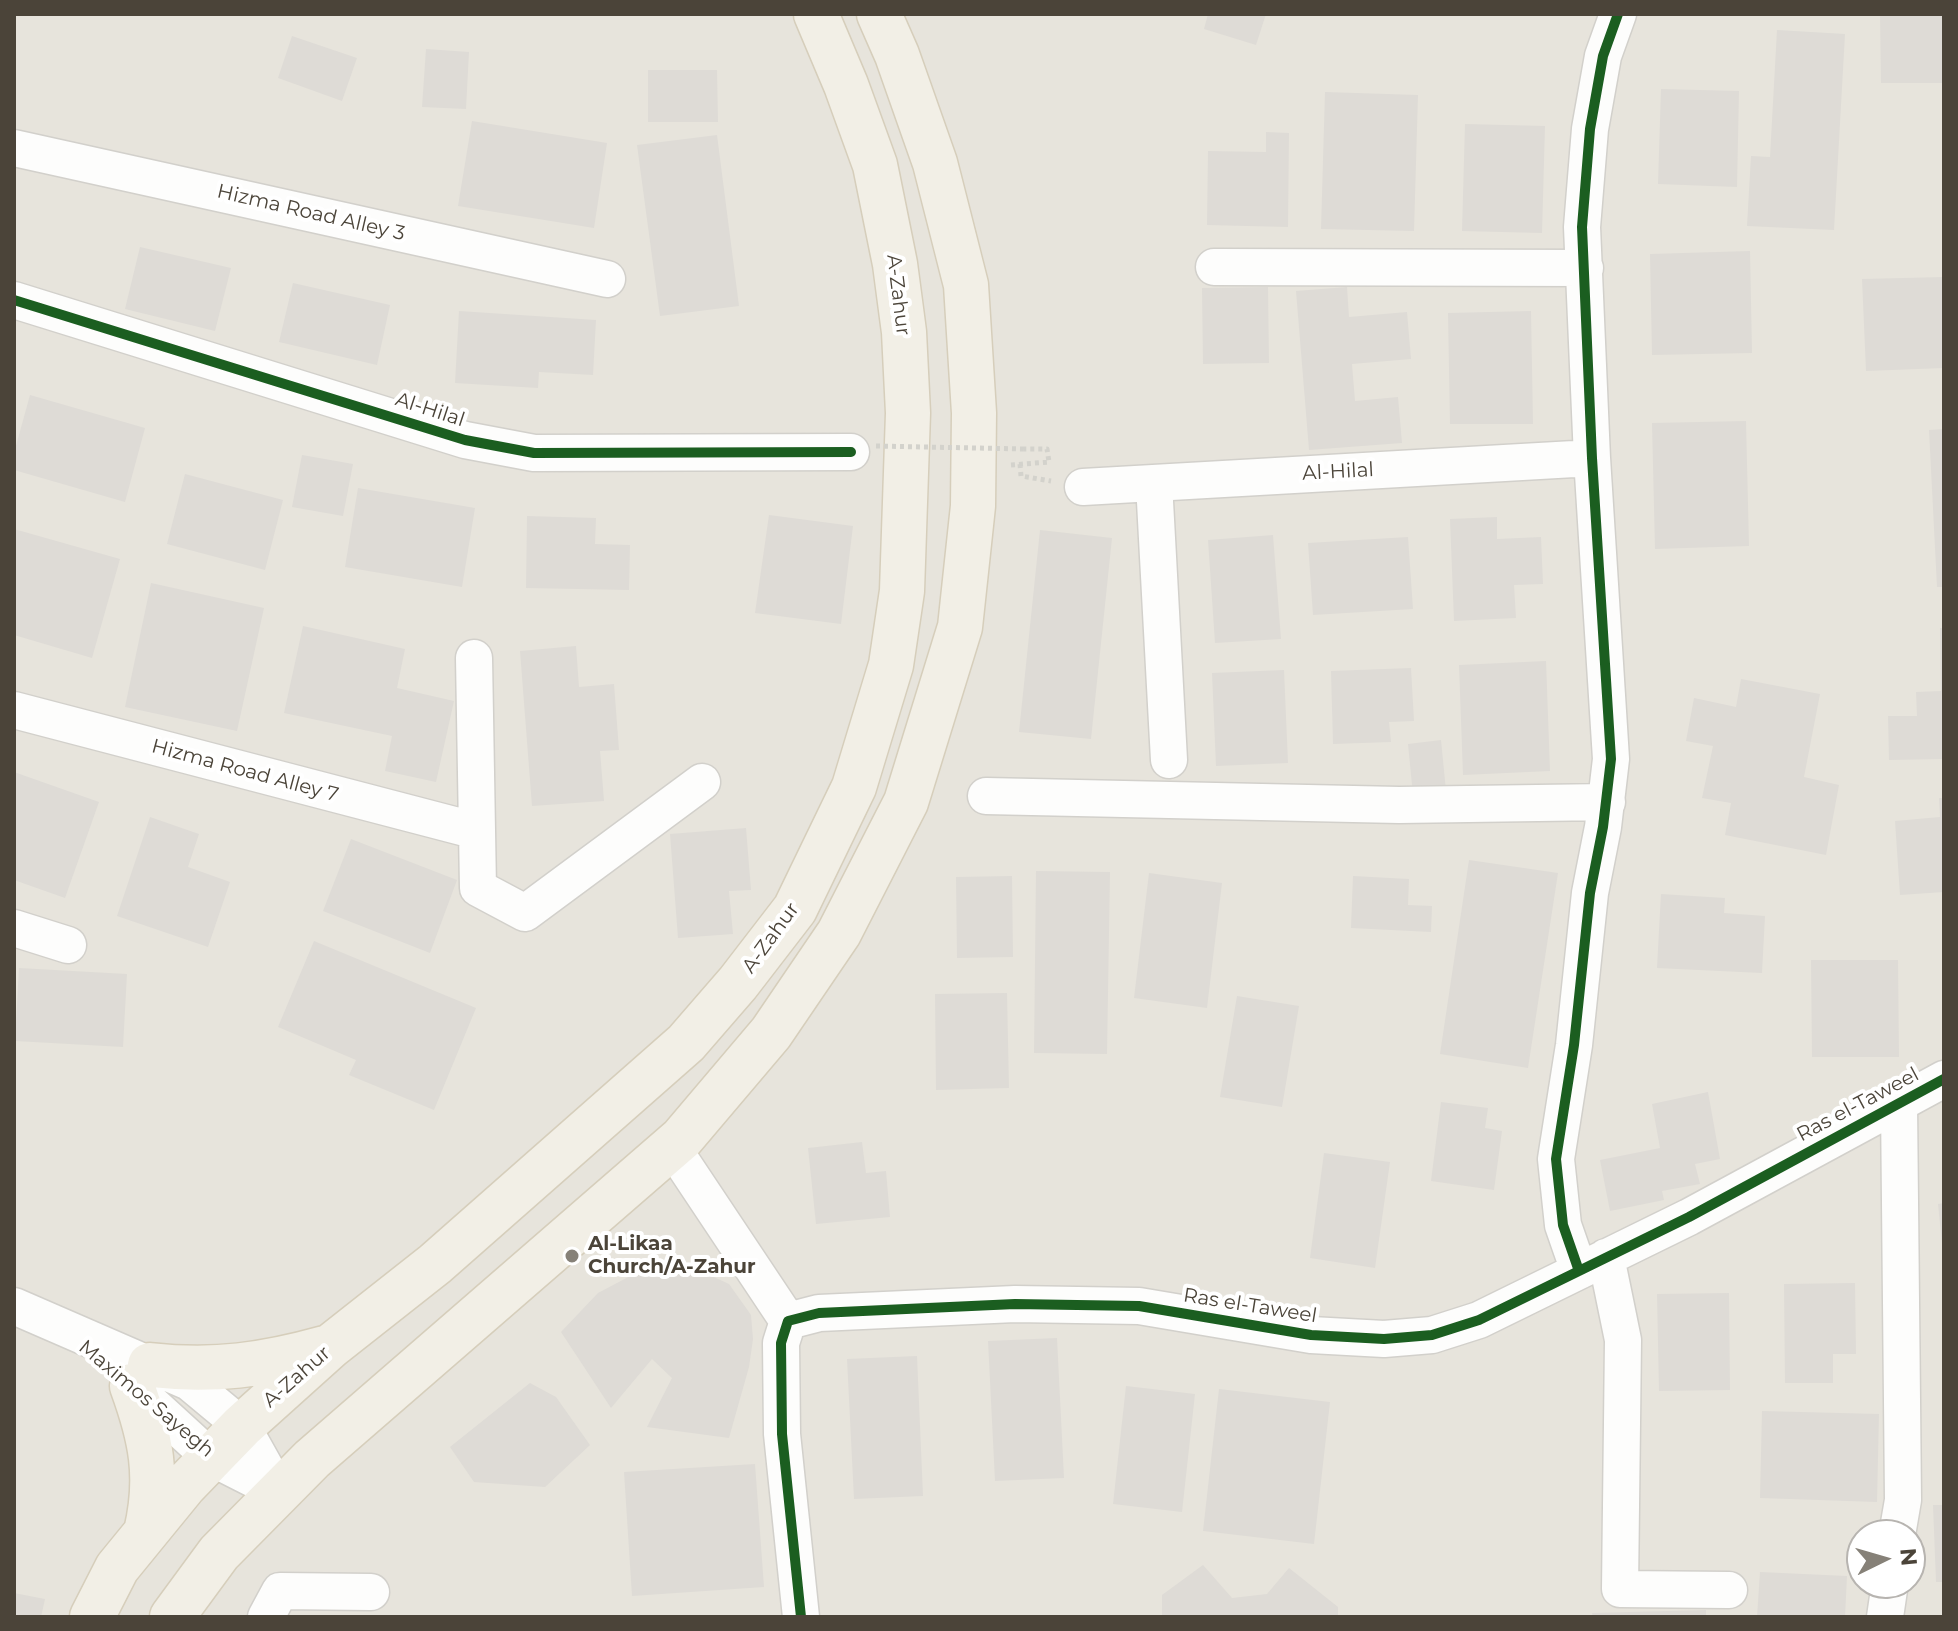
<!DOCTYPE html>
<html>
<head>
<meta charset="utf-8">
<style>
  body { margin:0 }
  #map { position:relative; width:1958px; height:1631px; overflow:hidden; background:#f4f2ee; font-family:Montserrat,sans-serif }
  canvas { display:block }
  .frame { position:absolute; inset:0; border:16px solid #4b4439; pointer-events:none }
  .north { position:absolute; left:1846px; top:1519px; width:80px; height:80px; box-sizing:border-box; background:#fff; border:2px solid #b7b4b0; border-radius:50%; rotate:85deg; font-size:22px; font-weight:700; line-height:32px; text-align:center; color:#4b4439 }
  .north::after { content:''; display:block; margin:auto; width:28px; height:36px; background:#868178; clip-path:polygon(50% 0,100% 100%,50% 72%,0 100%) }
</style>
</head>
<body>
<div id="map">
<canvas width="1958" height="1631"></canvas>
<div class="frame"></div>
<div class="north">N</div>
</div>
<script>
const ctx = document.querySelector('canvas').getContext('2d');
ctx.lineJoin = 'round';
function paint(path, color) {
  ctx.fillStyle = color;
  ctx.fill(path, 'evenodd');
}
function stroke(path, color, width, dash) {
  ctx.strokeStyle = color;
  ctx.lineWidth = width;
  ctx.lineCap = dash ? 'butt' : 'round';
  ctx.setLineDash(dash || []);
  ctx.stroke(path);
}
function drawText(font, color, halo, rows, align = 'center') {
  ctx.font = font + ' Montserrat,sans-serif';
  ctx.lineWidth = 8;
  ctx.setLineDash([]);
  ctx.textBaseline = 'middle';
  ctx.strokeStyle = halo;
  ctx.fillStyle = color;
  for (const [text, x, y, turn = 0] of rows) {
    ctx.save();
    ctx.translate(x, y);
    ctx.rotate((+turn || 0) * Math.PI / 180);
    ctx.textAlign = isNaN(turn) ? turn : align;
    if (halo) ctx.strokeText(text, 0, 0);
    ctx.fillText(text, 0, 0);
    ctx.restore();
  }
}
const residential = new Path2D(`
  M14,14H1944V1617H14ZM1862,1535H1910V1583H1862Z`);
const building = new Path2D(`
  M1208,14H1266L1256,45L1204,29Z
  M1880,14H1944V83H1881Z
  M1777,30L1845,34L1834,230L1747,226L1751,156L1770,157Z
  M292,36L357,58L342,101L278,78Z
  M426,49L469,52L466,109L422,107Z
  M648,70H717L718,122H648Z
  M1661,89L1739,91L1737,187L1658,184Z
  M1325,92L1418,95L1414,231L1321,229Z
  M472,121L607,143L594,228L458,206Z
  M1465,124L1545,126L1542,233L1462,231Z
  M1266,132L1289,133L1288,227L1207,225L1208,151L1266,152Z
  M717,135L739,306L660,316L637,145Z
  M140,247L231,268L215,331L125,309Z
  M1750,251L1752,353L1652,355L1650,254Z
  M1944,277V368L1866,371L1862,279Z
  M293,283L390,305L377,365L279,342Z
  M1268,287L1269,363L1203,364L1202,288Z
  M1347,287L1349,317L1407,312L1411,359L1352,364L1355,401L1398,397L1402,443L1309,450L1296,291Z
  M459,311L596,320L593,375L539,372L538,388L455,383Z
  M1531,311L1533,424H1450L1448,313Z
  M30,395L145,428L125,502L14,470V453Z
  M1746,421L1749,546L1655,549L1652,423Z
  M1944,429V587H1937L1929,430Z
  M302,455L353,464L343,516L292,507Z
  M185,474L283,500L265,570L167,544Z
  M358,488L475,508L462,587L345,567Z
  M769,515L853,526L841,624L755,613Z
  M527,516L596,518L595,544L630,545L629,590L526,588Z
  M1497,517V539L1541,537L1543,584L1514,585L1516,618L1454,621L1450,519Z
  M14,529L120,559L92,658L14,635Z
  M1040,530L1112,538L1091,739L1019,732Z
  M1273,535L1281,639L1215,643L1208,540Z
  M1408,537L1413,609L1313,615L1308,543Z
  M151,583L264,608L237,731L125,707Z
  M303,626L405,649L397,688L454,701L436,782L385,771L392,736L284,713Z
  M1940,628H1944V759L1889,760L1888,716H1917L1916,692L1941,691Z
  M576,646L579,687L614,684L619,750L600,751L604,801L532,806L520,651Z
  M1546,661L1550,771L1463,775L1459,665Z
  M1411,668L1414,721L1389,722L1391,742L1333,744L1331,671Z
  M1284,670L1288,763L1216,766L1212,673Z
  M1741,679L1820,694L1804,777L1839,785L1826,855L1725,835L1731,803L1702,798L1713,746L1686,741L1694,698L1736,707Z
  M1441,740L1446,791L1413,795L1408,744Z
  M14,772L99,802L65,898L14,880Z
  M1939,798H1944V892L1900,895L1895,821L1940,817Z
  M150,817L199,834L188,867L230,882L208,947L117,916Z
  M746,828L751,890L729,891L733,934L678,938L670,834Z
  M351,839L457,880L430,953L323,911Z
  M1469,860L1558,873L1528,1068L1440,1054Z
  M1036,871L1110,872L1107,1054L1034,1053Z
  M1149,873L1222,883L1207,1008L1134,998Z
  M1012,876L1013,957L957,958L956,877Z
  M1353,876L1409,879L1408,905L1432,906L1431,932L1351,928Z
  M1661,894L1725,898L1724,913L1765,916L1762,973L1657,968Z
  M314,941L476,1008L434,1110L349,1075L356,1060L278,1027Z
  M1811,960H1898L1899,1057H1812Z
  M19,968L127,974L123,1047L15,1041Z
  M1007,993L1009,1088L936,1090L935,994Z
  M1237,996L1299,1006L1282,1107L1220,1097Z
  M1708,1092L1720,1159L1695,1164L1700,1184L1662,1191L1664,1200L1610,1211L1600,1160L1660,1148L1652,1104Z
  M1441,1102L1488,1108L1485,1128L1502,1131L1494,1190L1431,1181Z
  M862,1142L866,1173L886,1171L890,1217L816,1224L808,1148Z
  M1324,1153L1390,1162L1375,1268L1310,1258Z
  M1944,1203V1242L1942,1243L1938,1204Z
  M663,1268L701,1271L729,1284L751,1315L753,1339L749,1367L729,1438L647,1427L672,1378L652,1359L611,1408L561,1332L598,1293L634,1274Z
  M1855,1283L1856,1354H1833V1383H1785L1784,1284Z
  M1729,1293L1730,1390L1659,1391L1657,1294Z
  M1057,1338L1064,1478L995,1481L988,1341Z
  M917,1356L923,1496L854,1499L847,1359Z
  M530,1383L556,1397L590,1445L545,1487L474,1482L450,1447Z
  M1126,1386L1195,1394L1182,1512L1113,1504Z
  M1219,1389L1330,1402L1314,1544L1203,1531Z
  M1762,1411L1879,1414L1877,1502L1760,1498Z
  M755,1464L764,1587L632,1596L624,1472Z
  M1933,1505H1944V1582H1936Z
  M1203,1565L1232,1598L1267,1594L1289,1568L1338,1607V1617H1162V1595Z
  M1760,1572L1847,1576L1845,1617H1757Z
  M14,1593L45,1599L41,1617H14Z
  M1706,1610V1617H1593L1592,1613Z`);
const path = new Path2D(`
  M1020,464L1021,476L1051,481
  M1011,465L1049,462L1047,449H1024`);
const minor = new Path2D(`
  M14,148L607,279
  M1214,267L1585,268
  M14,300L465,440L534,453L851,452
  M1154,483L1169,760
  M1083,487L1592,458
  M474,658L478,888L525,913L702,782
  M14,710L477,831
  M986,796L1399,805L1607,802
  M14,928L68,945
  M672,1147L788,1321
  M1606,1257L1623,1340L1620,1589L1729,1590
  M1579,1271L1563,1225L1556,1159L1574,1045L1590,893L1603,827L1611,759L1592,458L1582,227L1590,129L1603,56L1618,14
  M14,1306L189,1382L242,1426L279,1492
  M129,1383L210,1457L279,1492
  M1897,1535L1903,1500L1899,1103
  M266,1617L280,1591L371,1592
  M801,1617L782,1434L781,1343L788,1321L819,1313L1015,1304L1139,1306L1311,1335L1384,1339L1432,1335L1479,1320L1689,1217L1944,1079
  M1885,1617L1890,1583`);
const major = new Path2D(`
  M150,1365C214,1372 264,1365 325,1348
  M132,1386C151,1438 159,1477 146,1532
  M92,1617L117,1568L184,1486L242,1426L331,1346L435,1264L686,1043L738,983L795,909L854,787L891,665L902,591L908,413L904,332L895,264L875,165L846,85L816,14
  M172,1617L219,1553L312,1459L682,1138L771,1033L839,933L906,802L960,627L973,506L974,413L966,285L935,163L897,55L879,14`);
const pathBridge = new Path2D(`
  M876,446L1024,449`);
const cycleway = new Path2D(`
  M14,300L465,440L534,453L851,452
  M1579,1271L1563,1225L1556,1159L1574,1045L1590,893L1603,827L1611,759L1592,458L1582,227L1590,129L1603,56L1618,14
  M801,1617L782,1434L781,1343L788,1321L819,1313L1015,1304L1139,1306L1311,1335L1384,1339L1432,1335L1479,1320L1689,1217L1944,1079`);
const markers = [
  [572,1256,8,"#868178"]
];
const streetNames = [
  ["Hizma Road Alley 3",311,213,13],
  ["A-Zahur",898,295,83],
  ["Al-Hilal",430,410,18],
  ["Al-Hilal",1338,472,-3],
  ["Hizma Road Alley 7",245,771,15],
  ["A-Zahur",771,938,-54],
  ["Ras el-Taweel",1858,1105,-28],
  ["Ras el-Taweel",1250,1306,9],
  ["A-Zahur",297,1377,-41],
  ["Maximos Sayegh",146,1399,40]
];
const poiNames = [
  ["Al-Likaa",588,1244],
  ["Church/A-Zahur",588,1267]
];
paint(residential, '#e7e4dc');
paint(building, '#dedbd6');
stroke(minor, '#d2d0cb', 39);
stroke(major, '#d6cebb', 47);
stroke(path, '#d3d2cc', 5, [4, 4]);
stroke(minor, '#fdfdfc', 36);
stroke(major, '#f2efe6', 44);
stroke(pathBridge, '#d3d2cc', 5, [4, 4]);
stroke(cycleway, '#1b5e20', 10);
for (const [x, y, r, color] of markers) {
  const dot = new Path2D();
  dot.arc(x, y, r, 0, 2 * Math.PI);
  ctx.fillStyle = color;
  ctx.fill(dot);
  stroke(dot, '#fff', 3);
}
drawText('20px', '#4b4439', '#fff', streetNames);
drawText('bold 20px', '#4b4439', '#fff', poiNames, 'left');
</script>
</body>
</html>
